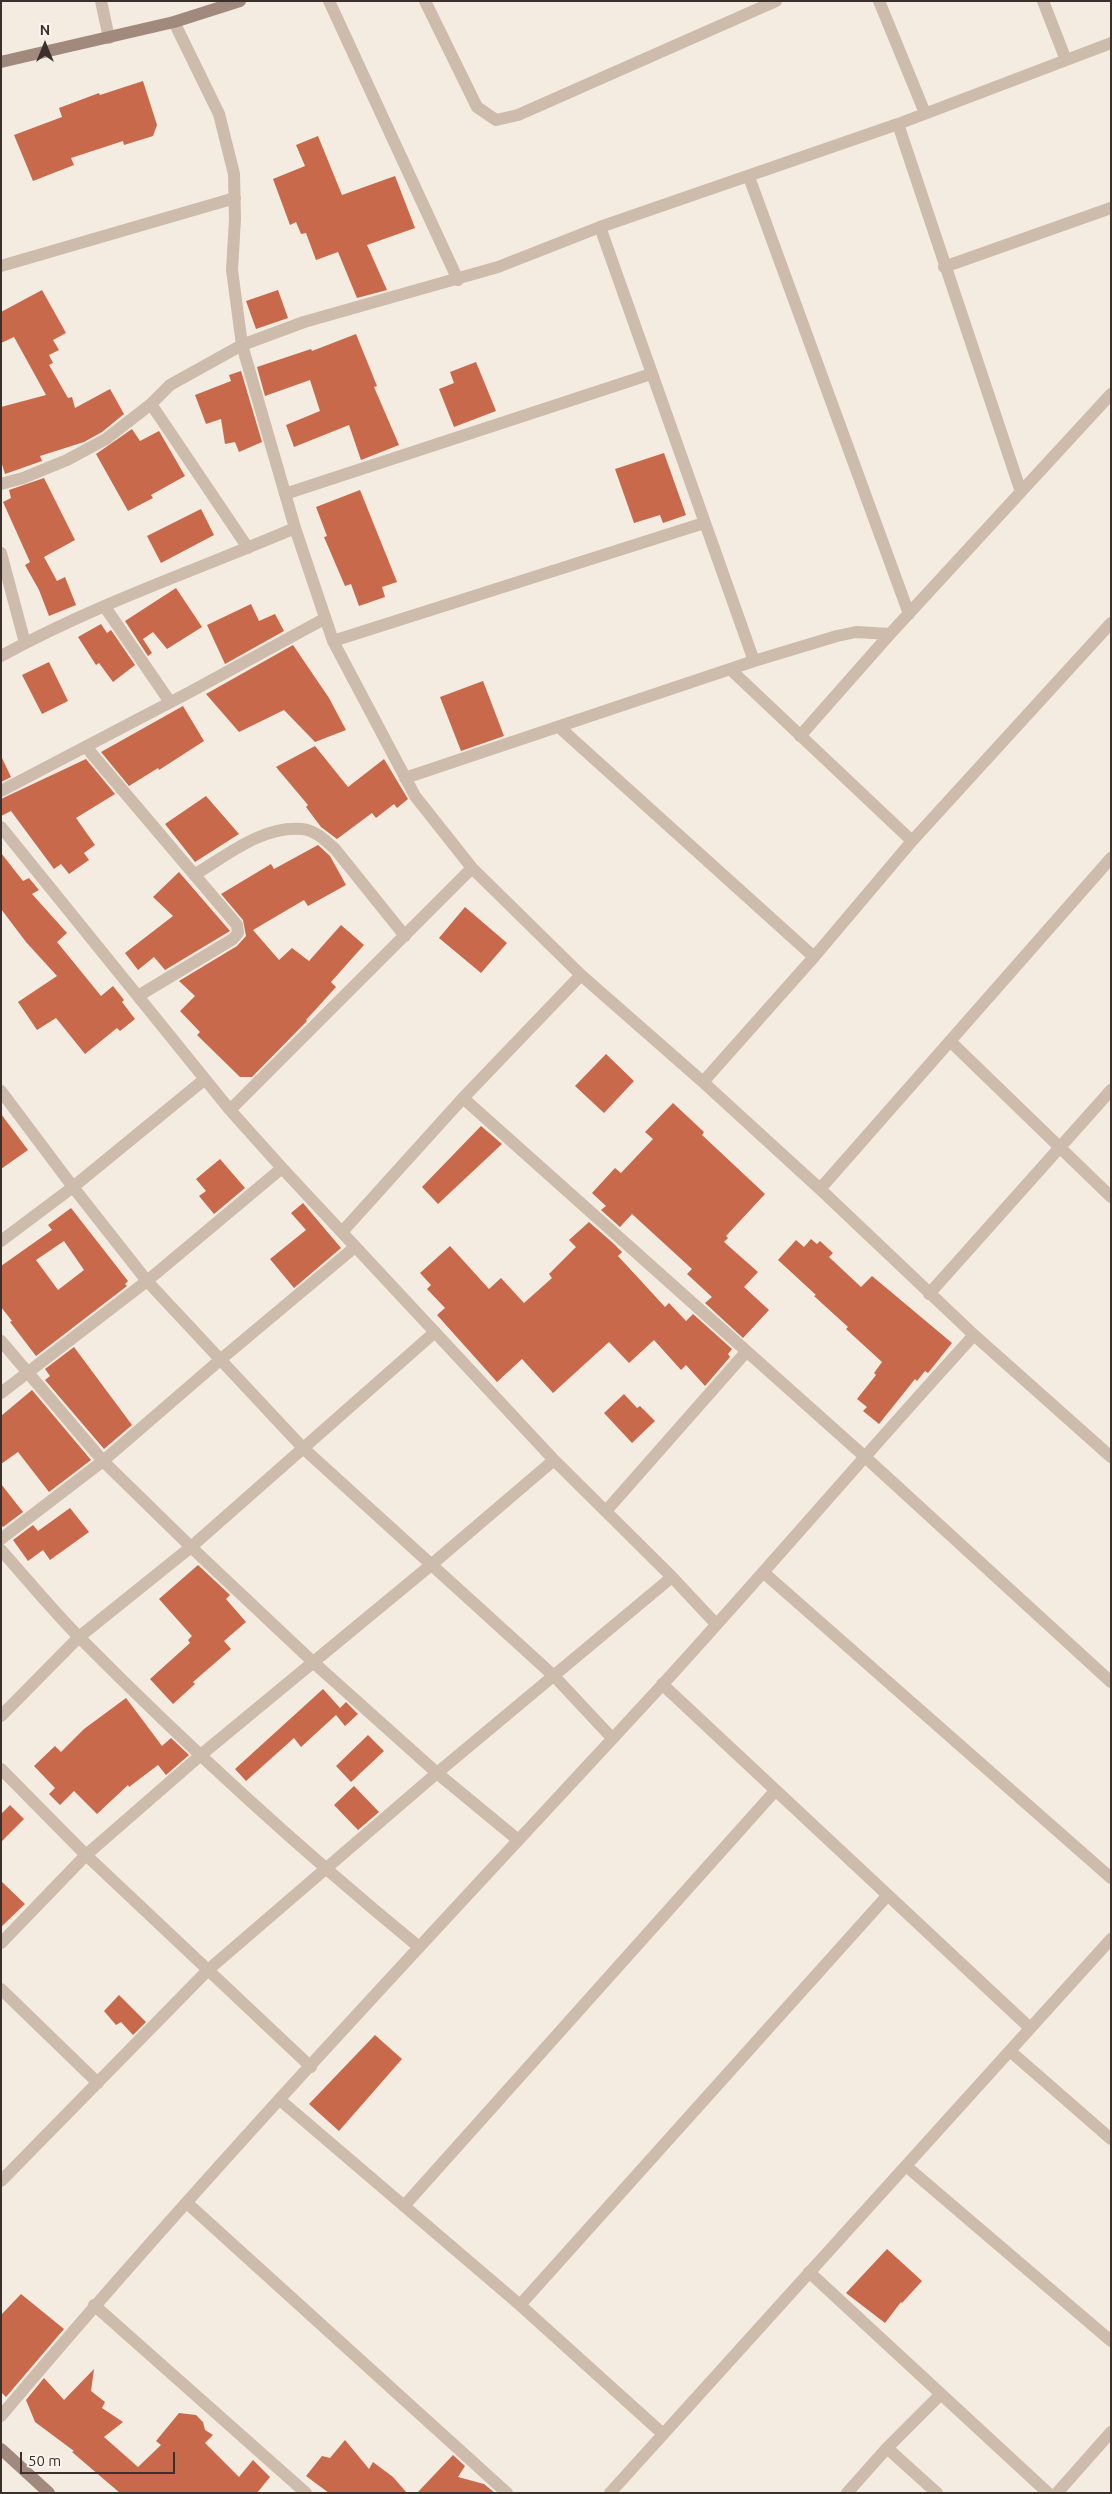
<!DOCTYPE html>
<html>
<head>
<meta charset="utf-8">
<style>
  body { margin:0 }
  #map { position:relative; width:1112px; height:2494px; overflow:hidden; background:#f4ebe1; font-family:Ubuntu,sans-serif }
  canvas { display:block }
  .frame { position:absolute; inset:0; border:2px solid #3b302b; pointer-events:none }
  .north { position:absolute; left:20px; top:20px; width:50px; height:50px; -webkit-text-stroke:4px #fbf5ee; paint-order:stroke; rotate:0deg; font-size:14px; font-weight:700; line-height:20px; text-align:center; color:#3b302b }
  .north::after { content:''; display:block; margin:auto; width:18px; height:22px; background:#3b302b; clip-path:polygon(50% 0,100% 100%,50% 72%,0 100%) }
  .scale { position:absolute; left:20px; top:2452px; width:155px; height:22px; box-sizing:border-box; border:2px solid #3b302b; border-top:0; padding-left:6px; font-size:15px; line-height:18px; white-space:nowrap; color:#3b302b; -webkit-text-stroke:4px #fbf5ee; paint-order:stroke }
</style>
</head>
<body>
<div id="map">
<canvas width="1112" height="2494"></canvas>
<div class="frame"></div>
<div class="north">N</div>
<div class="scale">50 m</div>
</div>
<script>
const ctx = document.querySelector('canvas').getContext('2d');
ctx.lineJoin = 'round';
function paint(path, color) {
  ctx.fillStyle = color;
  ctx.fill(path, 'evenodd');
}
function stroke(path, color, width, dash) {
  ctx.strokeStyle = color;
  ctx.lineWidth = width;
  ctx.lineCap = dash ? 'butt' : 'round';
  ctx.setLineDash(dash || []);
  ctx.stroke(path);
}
const building = new Path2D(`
  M143,81L157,125L153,136L124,145L123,141L71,158L74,165L33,181L14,135L62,117L59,108L99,93L100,95Z
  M318,136L342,195L395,176L415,228L367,245L387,290L357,298L338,252L316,260L306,233L301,234L296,222L290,225L273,179L305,166L296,145Z
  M42,290L66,333L53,340L59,350L49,355L53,363L49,365L68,398L72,397L75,408L110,389L124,414L102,432L84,442L40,456L42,461L5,474L1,461V407L46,395L14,337L1,343V312Z
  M278,290L288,318L256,329L246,301Z
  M356,334L377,386L374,387L399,445L361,460L349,425L294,447L286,425L320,411L310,380L265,396L257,367L311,349L312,351Z
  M476,362L496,411L454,427L439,389L454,383L450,372Z
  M241,371L262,442L239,452L235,442L225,444L221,419L206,424L195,395L231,381L229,375Z
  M132,429L140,441L159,431L185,476L151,495L153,498L128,511L96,454Z
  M664,453L686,515L663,523L660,515L634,523L615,469Z
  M44,478L75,540L44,557L57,581L65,577L76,605L49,616L39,590L25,565L30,562L3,502L11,498L9,490Z
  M360,490L397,582L382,587L385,597L359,606L351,584L345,586L324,537L327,536L316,507Z
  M201,509L214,535L161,563L147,536Z
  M176,588L202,627L167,649L153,632L143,639L152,653L148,656L125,621Z
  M251,604L259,621L275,614L284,631L225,664L207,625Z
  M101,624L107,633L111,630L135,665L113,682L99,663L96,665L78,637Z
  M293,645L329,698L346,730L315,742L284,710L239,732L206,694Z
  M49,662L68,701L42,714L22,675Z
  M483,681L504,736L461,751L440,697Z
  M183,706L204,741L159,770L158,768L129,786L101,752Z
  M315,746L348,787L384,759L408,799L397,808L394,804L376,818L372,813L337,839L321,827L306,807L308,805L276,767Z
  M1,756L11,777L1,782Z
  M86,759L115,794L76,818L95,845L84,853L89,860L69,874L61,864L54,869L11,811L1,816V799Z
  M206,796L239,834L195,862L165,824Z
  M318,845L330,856L346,885L308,906L304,900L253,930L279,960L292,948L309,961L341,925L364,945L331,982L336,987L306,1020L307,1021L252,1077H240L197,1035L200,1032L180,1011L195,996L179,981L237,946L246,936L243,920L221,894L271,864L274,869Z
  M1,853L23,881L29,878L39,890L32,894L67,933L57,942L101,996L113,986L124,1000L122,1002L135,1019L120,1031L117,1028L85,1054L56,1018L37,1030L18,1002L57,976L26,942L1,909Z
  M179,872L230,931L165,970L154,957L138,970L125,953L173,916L153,897Z
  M465,907L507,943L481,973L439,938Z
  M606,1054L634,1081L604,1113L575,1086Z
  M673,1103L704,1132L702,1135L765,1194L726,1236L728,1238L724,1242L758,1272L744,1287L769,1310L743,1338L705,1303L712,1297L687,1274L692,1269L632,1214L620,1227L601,1210L606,1206L592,1193L615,1168L621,1173L653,1139L645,1132Z
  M1,1114L28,1150L1,1169Z
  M481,1126L502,1144L438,1204L422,1187Z
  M220,1159L245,1188L214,1214L199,1196L206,1191L196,1179Z
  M303,1203L341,1248L294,1288L270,1259L306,1230L291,1213Z
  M71,1208L128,1281L125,1284L127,1286L36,1356L10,1322L12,1321L1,1307V1266L52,1230L48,1225ZM64,1241L84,1270L58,1290L36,1260Z
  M589,1222L613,1243L622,1252L618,1256L665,1307L669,1303L686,1321L693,1314L732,1349L728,1354L730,1357L705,1386L686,1365L681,1370L654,1340L629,1363L609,1342L553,1393L522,1359L497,1382L437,1315L445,1308L427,1289L431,1285L420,1273L450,1246L489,1289L501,1278L524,1303L552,1278L549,1274L576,1247L569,1240Z
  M811,1239L817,1244L820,1241L833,1253L829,1257L861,1287L872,1276L952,1343L928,1373L925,1371L917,1381L915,1379L879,1424L863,1411L867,1407L857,1399L876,1375L874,1373L882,1362L846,1329L848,1327L814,1296L816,1295L778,1260L796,1240L804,1247Z
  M74,1347L132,1425L104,1449L45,1380L50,1376L45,1369Z
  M32,1390L91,1460L49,1492L18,1452L1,1464V1416Z
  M624,1394L637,1408L640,1406L655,1421L632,1443L604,1413Z
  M1,1484L23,1512L3,1527L1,1525Z
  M70,1508L89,1532L50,1560L43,1550L28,1561L13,1540L33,1525L38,1531Z
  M198,1565L230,1595L226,1599L246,1622L224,1641L231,1649L193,1682L195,1684L173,1704L150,1679L190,1643L188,1640L192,1636L159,1599Z
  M323,1689L340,1708L346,1702L358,1714L345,1726L336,1715L301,1747L294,1738L246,1781L235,1769Z
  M126,1698L162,1746L171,1738L189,1755L166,1775L158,1765L129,1787L128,1785L97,1814L74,1791L60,1805L49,1794L55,1788L34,1766L55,1746L61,1752L84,1729Z
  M368,1735L384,1751L351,1782L336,1766Z
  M354,1786L379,1812L358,1830L334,1805Z
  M10,1805L24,1819L1,1842V1814Z
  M1,1881L25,1904L1,1927Z
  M119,1995L146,2022L133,2035L121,2022L116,2025L104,2011Z
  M375,2035L402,2059L339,2131L309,2104Z
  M887,2249L922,2281L902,2303L901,2302L885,2323L846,2293Z
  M21,2294L64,2329L6,2397L1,2392V2315Z
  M94,2369L91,2391L105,2402L102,2408L123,2422L104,2437L138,2467L161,2445L156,2441L179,2413L196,2415L203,2422L205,2430L213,2435L205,2443L239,2477L253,2460L270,2477L257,2493H120L72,2452L74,2451L35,2422L26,2400L44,2378L64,2400Z
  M345,2440L369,2469L373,2462L393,2477L407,2493H329L306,2476L322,2456L330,2458Z
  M453,2455L465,2466L458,2477L484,2484L495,2493H417Z`);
const street = new Path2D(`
  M101,1L109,38
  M329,1L458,280
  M425,1L477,107L496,120L518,115L776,1
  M879,1L925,113
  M1043,1L1066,60
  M174,22L219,114L234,174L235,219L232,270L242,345L295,528L333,641L415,796L472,868L581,975L703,1082L820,1189L974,1335L1111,1457
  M898,124L1021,492
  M749,177L909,614
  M600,227L754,661
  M1,266L235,198
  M944,267L1111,208
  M151,404L248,548
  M1,484L23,478L67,460L106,439L151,404L170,385L242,345L304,322L498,267L600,227L898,124L1111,43
  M285,494L651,374
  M1,553L25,643
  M105,607L170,702
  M333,641L704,523
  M1,656C95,604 197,570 295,528
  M730,669L912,841
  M559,727L814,957
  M800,736L890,634L1111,394
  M86,747L237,925L238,933L233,939L138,996
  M405,778L754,661L837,636L856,632L890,634
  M1,791L190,692L324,619
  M1,827L230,1110L282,1168L554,1460L672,1577L716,1624
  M194,875C226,856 263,825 302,829C315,830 326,841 335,849L405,936
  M951,1042L1111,1197
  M703,1082L814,957L912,841L1111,623
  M1,1091L73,1187L147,1281L303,1448L555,1677L612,1738
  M463,1098L864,1456L1111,1682
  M230,1110L472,868
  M820,1189L1111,858
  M342,1232L463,1098L581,975
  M1,1241L73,1187L205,1079
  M929,1294L1111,1090
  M1,1341L103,1461L191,1547L313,1662L437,1773L517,1839
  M1,1393L147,1281L282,1168
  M606,1511L746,1352
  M1,1539L103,1461L220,1360L355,1247
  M1,1550C27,1579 52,1610 80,1638C187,1746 301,1850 419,1947
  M763,1572L1111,1878
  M662,1684L1030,2028
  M1,1716L79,1637L191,1547L435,1332
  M1,1769L86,1855L311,2067
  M1,1943L86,1855L202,1754L431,1565L554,1460
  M1,1989L98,2083
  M1010,2051L1111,2139
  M280,2100L520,2305L663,2434
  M906,2166L1111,2341
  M1,2181L208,1970L437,1773L672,1577
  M187,2203L507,2493
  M404,2206L775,1791
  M809,2272L1048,2493
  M94,2305L306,2493
  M520,2305L887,1896
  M1,2416C213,2164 440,1926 663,1684C768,1569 869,1450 974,1335
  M887,2448L937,2493
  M610,2493L1111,1939
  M847,2493L887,2448L941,2394
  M1057,2493L1111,2432`);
const secondary = new Path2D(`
  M1,62L174,22L240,1
  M1,2449L49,2493`);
paint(building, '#c8694b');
stroke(street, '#cdbbac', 12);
stroke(secondary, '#a18a7d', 12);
</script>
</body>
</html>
